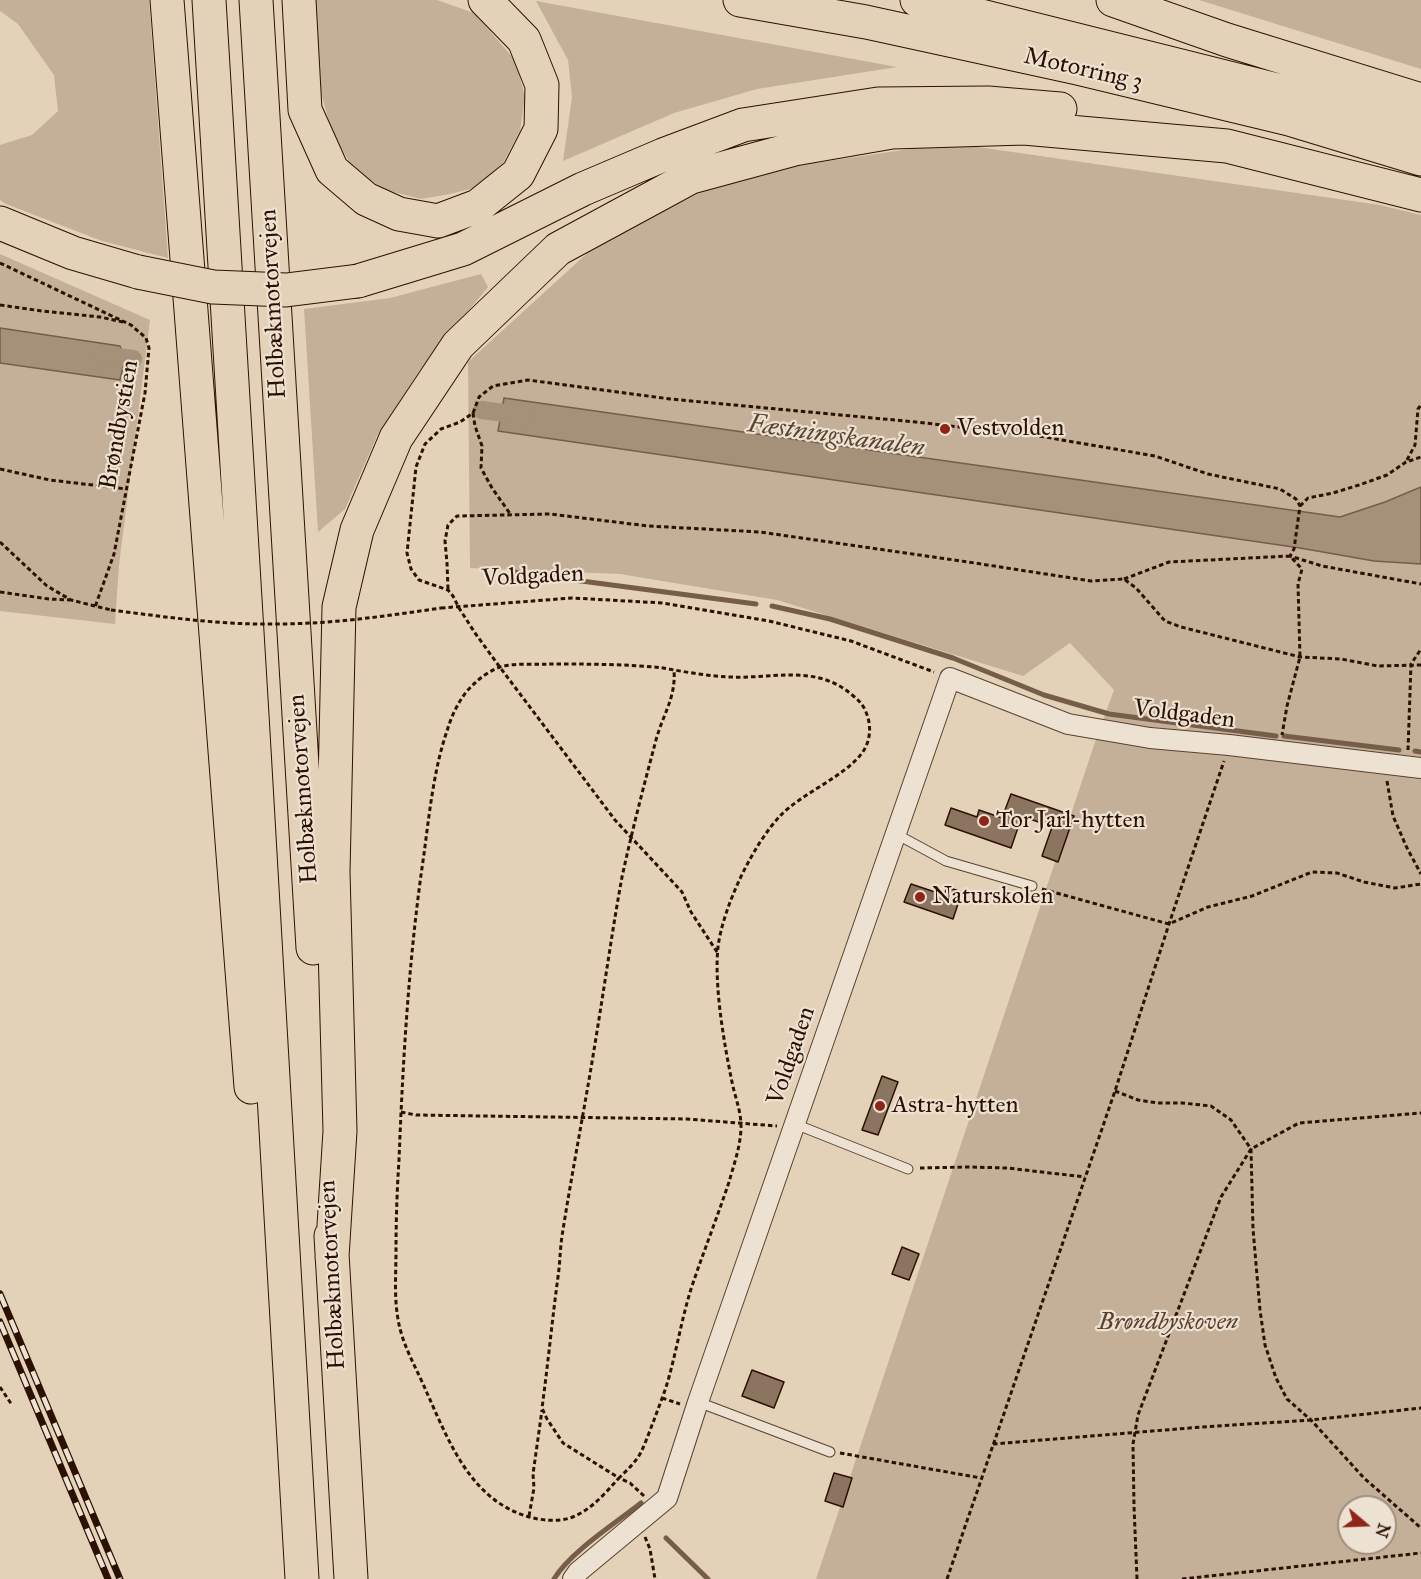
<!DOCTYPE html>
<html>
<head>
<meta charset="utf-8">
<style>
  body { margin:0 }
  #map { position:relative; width:1421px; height:1579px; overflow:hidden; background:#e3d1b8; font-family:"IM FELL Great Primer",serif }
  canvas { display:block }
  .north { position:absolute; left:1337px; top:1495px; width:60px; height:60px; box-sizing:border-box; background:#ede1d1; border:2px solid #a08e7f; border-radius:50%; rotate:109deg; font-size:16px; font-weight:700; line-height:24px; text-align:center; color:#2c1103 }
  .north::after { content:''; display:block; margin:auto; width:21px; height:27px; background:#8f2418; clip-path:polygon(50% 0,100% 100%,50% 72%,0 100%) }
</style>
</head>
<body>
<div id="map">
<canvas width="1421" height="1579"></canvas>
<div class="north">N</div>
</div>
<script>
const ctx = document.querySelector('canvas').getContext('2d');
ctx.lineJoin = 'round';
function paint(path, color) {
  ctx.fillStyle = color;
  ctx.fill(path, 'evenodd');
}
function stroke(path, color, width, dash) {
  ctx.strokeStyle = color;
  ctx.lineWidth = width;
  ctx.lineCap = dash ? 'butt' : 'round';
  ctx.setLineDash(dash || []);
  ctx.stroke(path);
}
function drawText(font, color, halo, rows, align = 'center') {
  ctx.font = font + ' "IM FELL Great Primer",serif';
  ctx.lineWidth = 4.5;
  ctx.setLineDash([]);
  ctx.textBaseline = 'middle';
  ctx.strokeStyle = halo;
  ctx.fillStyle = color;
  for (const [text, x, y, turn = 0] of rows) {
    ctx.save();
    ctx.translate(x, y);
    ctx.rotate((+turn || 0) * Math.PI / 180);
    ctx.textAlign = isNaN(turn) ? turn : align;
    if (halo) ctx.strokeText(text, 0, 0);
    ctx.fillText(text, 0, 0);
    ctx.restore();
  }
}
const green = new Path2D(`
  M0,0H149L168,258L102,241L6,204L0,200V145L32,135L58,111L54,75L18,24L0,11Z
  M316,0H437L474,13L515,60L525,96L520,131L503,163L478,187L450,194L421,199L386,190L354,170L332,132L319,86Z
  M1199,0H1421V69Z
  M536,1L897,67L757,89L674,113L563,161L572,97L568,60Z
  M950,143L1380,205L1421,215V1579H816L1093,748L1114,690L1070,643L1023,676L777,600L620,574L470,568L468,362L594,247L735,175ZM1349,1507H1385V1543H1349Z
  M0,254L150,320L119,565L115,624L0,611Z
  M481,274L488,287L419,371L377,436L345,509L318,532L304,309L390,298Z`);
const water = new Path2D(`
  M0,328L120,346L125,358L120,380L0,363Z
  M504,398L1340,517L1385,502L1421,487V564L1374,561L1300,548L498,431Z`);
const stream = new Path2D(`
  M515,572L525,575L551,577L756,604
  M772,606L830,619L909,644L953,658L1044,695L1109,714L1276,736
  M1284,736L1399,750
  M1415,751L1421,752
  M666,1538L708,1579
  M554,1579C570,1552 616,1523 641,1503`);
const canal = new Path2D(`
  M103,355L133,359
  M482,410L525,416`);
const building = new Path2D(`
  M1011,794L1074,816L1058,862L1042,856L1052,827L1022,816L1011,848L945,825L951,808L977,817L979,810L1002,818Z
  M911,884L944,895L947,887L962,892L953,919L904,902Z
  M882,1076L898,1082L878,1135L862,1130Z
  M902,1247L919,1254L909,1280L892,1274Z
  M752,1370L784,1382L774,1408L742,1396Z
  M834,1473L852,1478L843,1507L825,1501Z`);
const path = new Path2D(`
  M0,263L131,325L146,338L149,348L145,393L114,554L95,607
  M0,305L42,311L100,317L123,322
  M473,413L475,426L482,446L481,468L492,488L511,515
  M1407,460L1415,445L1418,409L1421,405
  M0,469L50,480L126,489
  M1300,506L1308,498L1333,493L1359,485L1387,475L1406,462L1421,457
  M0,542L47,586L71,600L111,610
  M1124,579L1169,562L1290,556L1302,569L1298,584L1300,657L1287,706L1282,735
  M448,589L447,563L445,541L448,525L457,516L550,514L648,526L760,532L968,562L1091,581L1124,579L1136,588L1165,621L1181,627L1300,657L1341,659L1378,666L1421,665
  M0,592L49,599L70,600
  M441,608L572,598L662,603L769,621L851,641L934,672
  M1408,750L1411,664L1421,649
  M1387,781L1393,816L1407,848L1421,874
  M1042,889L1169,924L1208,907L1252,896L1312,872L1337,873L1364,882L1395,888L1421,884
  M717,952L691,912L682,892L615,820L499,666L475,633L459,608L453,596L448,590L419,580L411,569L407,553L416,467L425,444L441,429L460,422L473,413L479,397L493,386L528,380L670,399L916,422L1039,436L1155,456L1208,474L1280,489L1296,499L1300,506L1294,549L1290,556L1322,566L1421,584
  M1115,1091L1138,1100L1158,1103H1182L1211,1106L1231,1120L1251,1149L1253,1229L1260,1310L1265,1345L1276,1378L1287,1399L1311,1420L1364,1478L1421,1528
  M401,1112L416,1115L687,1119L777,1126
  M920,1168L968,1167L1007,1168L1085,1177
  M0,1387L12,1405
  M662,1398L680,1404
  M993,1444L1202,1427L1311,1420L1421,1408
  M840,1453L981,1478
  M644,1496L630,1483L619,1478C607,1491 594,1507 577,1515C564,1522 547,1521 533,1518C472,1503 450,1444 427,1393C417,1369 402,1345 398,1319C394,1297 396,1273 396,1251C396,1221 397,1190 399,1160C403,1058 409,955 424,854C429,816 434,768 447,731C452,714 461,695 475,683C482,676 494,668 504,666C518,663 535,665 549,664C585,664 628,664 663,668C685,672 708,676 730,677C772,679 815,664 851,694C857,699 862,703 865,710C872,724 871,741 862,753C844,777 804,792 781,815C753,844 723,907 718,947C714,986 724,1043 732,1082C735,1097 741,1111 741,1126C741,1145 734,1164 729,1182C717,1218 703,1253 691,1289C682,1318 677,1348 669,1377C665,1392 659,1406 654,1420C650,1430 646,1442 641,1452C636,1462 627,1470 619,1478L563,1443L547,1419L542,1408C548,1364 552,1321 558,1277C560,1263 560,1250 562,1236C573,1166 587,1096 598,1025C606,976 613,926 622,877C632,831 644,785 656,740C663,714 676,698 674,670
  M529,1516L534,1488L533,1474L542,1410
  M645,1537L650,1549L655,1579
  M947,1579L1115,1091L1169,924L1224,761
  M1137,1579L1134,1506L1133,1444L1138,1415L1221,1197L1251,1149L1299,1123L1421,1113
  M1182,1579L1421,1553`);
const lane = new Path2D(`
  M896,834L946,861L1032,886
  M795,1124L908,1169
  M698,1402L830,1452`);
const street = new Path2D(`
  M573,1579L578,1572L667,1498L698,1402L950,678L1068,724L1150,738L1229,745L1421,768`);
const highway = new Path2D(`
  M167,0L251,1087
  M209,0L252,715L302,1579
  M256,0L313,948
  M299,0L305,110L332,170L366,199L399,214L438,221L478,206L518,174L541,129L542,85L524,40L485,0
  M740,0L866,22L1077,68L1289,119L1421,159
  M917,0L1421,126
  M1113,0L1227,40L1421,100
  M0,223L73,253L138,272
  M358,281L463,249L583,189L663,155L743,125L878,104L988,103L1060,109
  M331,1236L351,1579
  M332,1257L340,1131L333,872L339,607L357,530L396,438L458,345L558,249L691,177L794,149L892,132L1024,128L1227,146L1421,195`);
const rail = new Path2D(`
  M0,1294L120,1579
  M0,1322L108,1579`);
const pathBridge = new Path2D(`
  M111,610C166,617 220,625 276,624C332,624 386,616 441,608`);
const highwayBridge = new Path2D(`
  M138,272L213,287L286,290L358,281`);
const markers = [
  [945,429,6,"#8f2418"],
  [984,821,6,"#8f2418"],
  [920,897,6,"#8f2418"],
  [880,1106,6,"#8f2418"]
];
const streetNames = [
  ["Motorring 3",1083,70,13],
  ["Holbækmotorvejen",274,304,-93],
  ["Brøndbystien",120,425,-80],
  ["Voldgaden",533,577,-3],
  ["Voldgaden",1184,715,7],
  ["Holbækmotorvejen",304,789,-94],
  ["Voldgaden",792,1056,-71],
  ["Holbækmotorvejen",333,1275,-93]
];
const poiNames = [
  ["Vestvolden",957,429],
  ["Tor Jarl-hytten",996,821],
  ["Naturskolen",932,897],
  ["Astra-hytten",892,1106]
];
const parkNames = [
  ["Brøndbyskoven",1168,1323]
];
const waterNames = [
  ["Fæstningskanalen",836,437,8]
];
paint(green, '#c4b099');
paint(water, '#a5907a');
stroke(water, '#755d4a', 1.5);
stroke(stream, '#755d4a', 5);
stroke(canal, '#a5907a', 18);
paint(building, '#8b7561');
stroke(building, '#2c1103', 1.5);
stroke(lane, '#5a4130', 11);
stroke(street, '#5a4130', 22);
stroke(highway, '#2c1103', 35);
stroke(path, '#2c1103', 3, [4.5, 3]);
stroke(lane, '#ede1d1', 9);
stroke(street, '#ede1d1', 20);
stroke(highway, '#e3d1b8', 33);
stroke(rail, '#2c1103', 7);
stroke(rail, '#ede1d1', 4.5, [14]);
stroke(highwayBridge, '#2c1103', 35, []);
stroke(pathBridge, '#2c1103', 3, [4.5, 3]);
stroke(highwayBridge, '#e3d1b8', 33);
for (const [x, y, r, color] of markers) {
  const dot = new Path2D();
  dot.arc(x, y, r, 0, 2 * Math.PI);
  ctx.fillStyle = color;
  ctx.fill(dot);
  stroke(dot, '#ede1d1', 2);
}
drawText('24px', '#2c1103', '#ede1d1', streetNames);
drawText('24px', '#2c1103', '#ede1d1', poiNames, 'left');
drawText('italic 24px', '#5a4130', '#ede1d1', parkNames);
drawText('italic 26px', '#5c4433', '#ede1d1', waterNames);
</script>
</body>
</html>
